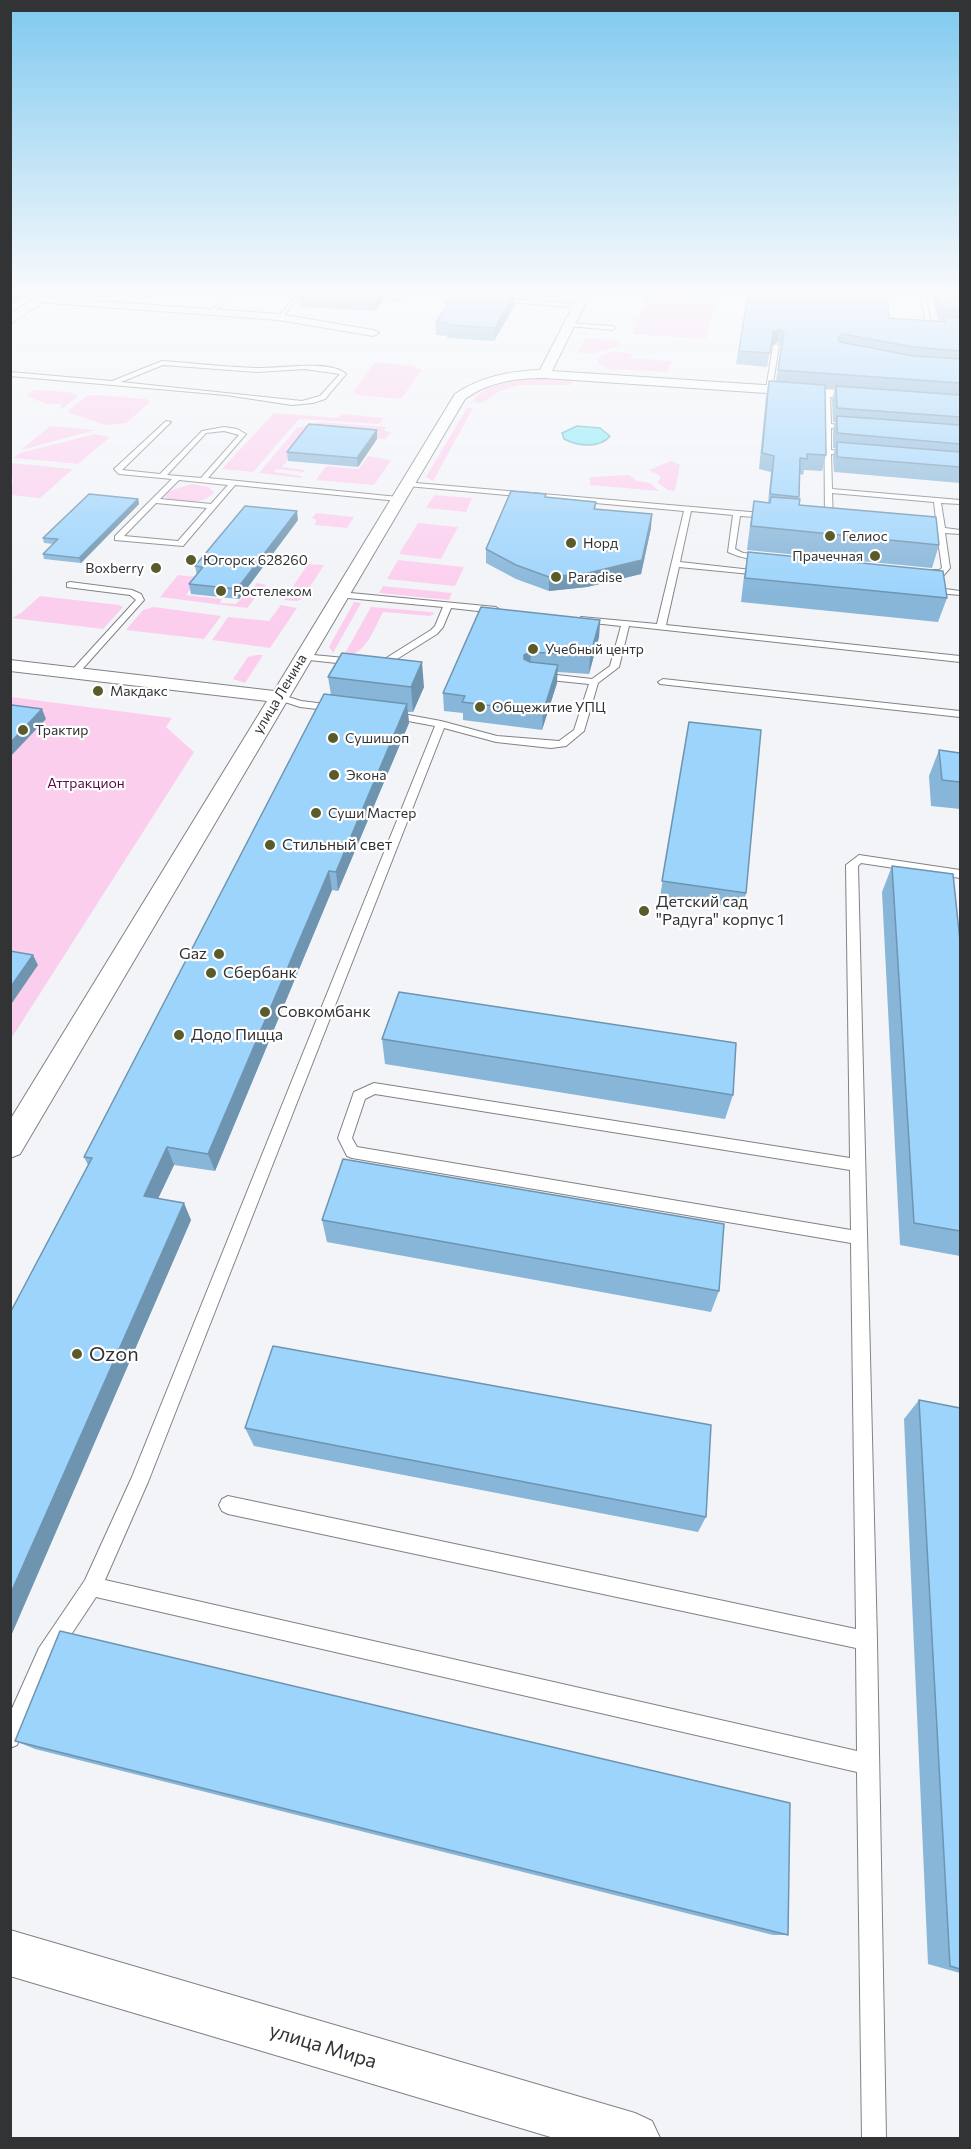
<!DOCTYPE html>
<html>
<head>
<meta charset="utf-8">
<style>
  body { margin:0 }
  #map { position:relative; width:971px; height:2149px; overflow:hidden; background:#f2f4f8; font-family:Commissioner,sans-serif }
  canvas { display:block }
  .frame { position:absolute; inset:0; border:12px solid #323335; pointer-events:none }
</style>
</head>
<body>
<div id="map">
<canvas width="971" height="2149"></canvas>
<div class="frame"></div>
</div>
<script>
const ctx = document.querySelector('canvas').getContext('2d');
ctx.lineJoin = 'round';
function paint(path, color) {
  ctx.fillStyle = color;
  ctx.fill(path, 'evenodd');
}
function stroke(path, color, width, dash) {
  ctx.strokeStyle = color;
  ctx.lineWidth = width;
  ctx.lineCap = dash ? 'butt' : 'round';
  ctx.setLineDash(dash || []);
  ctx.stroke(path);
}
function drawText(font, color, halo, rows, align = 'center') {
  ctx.font = font + ' Commissioner,sans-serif';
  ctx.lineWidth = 4.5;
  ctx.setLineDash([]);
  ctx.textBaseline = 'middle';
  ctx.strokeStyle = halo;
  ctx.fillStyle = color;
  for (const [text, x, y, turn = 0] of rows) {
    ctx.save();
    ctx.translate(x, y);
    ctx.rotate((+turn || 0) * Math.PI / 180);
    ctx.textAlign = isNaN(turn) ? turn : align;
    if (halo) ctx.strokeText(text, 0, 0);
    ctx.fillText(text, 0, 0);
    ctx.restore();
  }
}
const green = new Path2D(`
  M647,295L716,299L706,339L632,334Z
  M585,338L614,340L620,343L618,346C604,351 592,356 578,352Z
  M613,351L632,354L631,358L671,361L668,372L608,369L598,363L601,355Z
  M375,362L415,366V368L422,370L401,399L358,395L353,391Z
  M533,379L572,381L570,385H520L500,391L482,403L472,402C485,383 512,381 533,379Z
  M34,390L69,392L78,396L62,409L60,404H47L26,396Z
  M97,395L147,399L150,402L126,423L105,425L67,412L86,396Z
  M467,408H473L433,481L426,477Z
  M274,413L338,418L342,414L384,418L379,424L299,419L253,472L222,469Z
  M320,422L386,427L384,431L391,432L386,439L309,432L282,467L305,470L304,472L276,469L274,472L302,476L301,478L259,473L297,428Z
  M50,426L95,430L21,450Z
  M95,434L110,437L78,464L13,458L20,453Z
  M368,456L391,460L374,485L316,480L326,466L359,469Z
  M671,461L680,465L675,491L668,490L657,482L661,478L659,475L649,470Z
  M11,463L73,469L40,498L11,495L13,481Z
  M629,475L637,481L650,483L659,491L590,485V477Z
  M192,484L209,487L214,493C204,504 176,506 164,496L169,491Z
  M434,495L472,498L466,512L426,508Z
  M316,513L354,517L347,528L315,525L316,520L312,518Z
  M418,523L458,527L441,559L399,554Z
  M398,560L464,567L455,586L387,579Z
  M308,564L324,565L302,599L297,601L284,600Z
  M178,575L199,577L186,595L222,599L220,603L236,604C243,596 250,593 257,583L266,585L247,608L160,597Z
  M383,586L452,593L449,600L379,593Z
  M40,596L119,605L123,607L103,629L12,618L21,613Z
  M354,602L361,603L333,653L329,647Z
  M281,605L297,608L270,648L212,640L228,617L269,621Z
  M154,607L221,616L204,639L126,630L143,610Z
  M371,607L433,612L434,614L430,616L383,612C374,629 365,657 344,655Z
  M256,655H263L245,683L233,679L248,657Z
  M11,697L172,718L166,727L194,752L11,1039Z`);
const water = new Path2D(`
  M577,426L600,428L610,436C600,449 577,446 564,439L562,433Z`);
const service = new Path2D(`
  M227,294H233L213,313H209Z
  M298,294H303L281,318H277Z
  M334,294L401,296L408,294L402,300Z
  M920,294L925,295L931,323L960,326V330L926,325Z
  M498,298L580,304L583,306L580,308L496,301Z
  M570,323L613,326L616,328L613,330L568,326Z
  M776,344L779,346L772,389L769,391L766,389L773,346Z
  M162,361C193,363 224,367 255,368C277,369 330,359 346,374L325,399L313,403L292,405L226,395L10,376V372L112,381ZM163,365L257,372L305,369L340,374L320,396L302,401L121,382Z
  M827,391L830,393L831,424L854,428L851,430L831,428V450L854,453L851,455L831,454L832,489L960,500V504L941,503L945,528L960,530V534L945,533L950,568L944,575L925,574L921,572L925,570H939L942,568L937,533L917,529L921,527L937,528L934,502L832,493L833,521L829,523L825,521L824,393Z
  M166,421L171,422L122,470L160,474L202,431L224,427L237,429L246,434L208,478L398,497L402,499L398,501L235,485L183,546L115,540V536L172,479L119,474L114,469ZM224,431L239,435L201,478L167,475L206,433ZM179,480L228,485L211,504L160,499ZM156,503L207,508L178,541L124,536Z
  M404,482L773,514V518H770L740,516L735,549L743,553L768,555L769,557C758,563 739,557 728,552L733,515L691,511L680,562L761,571L765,573L761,575L679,567L666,625L960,656V662L629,626L619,667L598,683L584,731L566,746L551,748L496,742L444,728L148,1482L105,1580L857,1751L856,1648L228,1514L222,1511L219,1505L222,1499L228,1496L856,1629L851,1243L352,1158L347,1156L338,1138L354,1092L374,1083L850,1158L846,865L859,855L960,870V878L861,863L858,866L877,1641L886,2138H862L857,1772L96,1597L53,1662L17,1745L10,1748V1713L39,1648L85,1580L132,1477L435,726L392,718L387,715L392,712L441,721L497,736L559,741L574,730L589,684L540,679L535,676L540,673L592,679L610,666L621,626L584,622L580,619L581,617L657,624L684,511L407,486L403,484ZM375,1094L850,1170L851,1230L357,1147L352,1138L365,1099Z
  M70,582L132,590L141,594L144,600L78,674H72V670L136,600L130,595L67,587V583Z
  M930,587L960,591V595L927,592V588Z
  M340,592L496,607L500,610L496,613L451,608L443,627L437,634L389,664L377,667L372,664L374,662L383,660L431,630L435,626L443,607L337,597L336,595Z
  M303,654L355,659L360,662L355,665L300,659L298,657Z
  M663,679L960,711V717L660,684L658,682Z
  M279,694L301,701L334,705L339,708L334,711L300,707L276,699L274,697Z`);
const minor = new Path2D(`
  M579,294H590L552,371L870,392L876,396L870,400L544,378C515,378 489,382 465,399L20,1154L10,1158V1120L267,701L10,671V660L274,691L455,394C480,377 509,371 540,370Z
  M41,297L279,314L373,330L379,333L373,336L279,320L37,302L36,300Z
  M10,1930L635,2113L652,2121L660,2138H554L10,1976Z`);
const tertiary = new Path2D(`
  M40,294H56L10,324V314Z`);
const wall = new Path2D(`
  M450,294H521L520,297H515V305L494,341L447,338V336L436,335V322L445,309L444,302Z
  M748,294L889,318L938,321L932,294H960V483L834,472L833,456L835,448H833V430L835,422H833L832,400L835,388H825L826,455L822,471L804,470L803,475L800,474L798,499L799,505L939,545L932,568L747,550L750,525L754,501L768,503L771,472L759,469L766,396L769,381H776L781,346L777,342L771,345L767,367L736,364Z
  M300,300L383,301L375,311L301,307Z
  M377,439L358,467L288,461L287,452Z
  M546,497L596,502L595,509L651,528L641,574L587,587L549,591L516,579L486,563V549Z
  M138,499L139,504L81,563L44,559L43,554L54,544L44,543L43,538Z
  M298,520L239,599L191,594L189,584L197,575L195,566Z
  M748,552L947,598L938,622L741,602L744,576Z
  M600,620L599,637L589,674L557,672V683L542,730L463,720V713L444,711L443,693Z
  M328,677L424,687L413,712H408L409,723L338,891L332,890L215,1171L174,1165L158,1199L191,1220L10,1636V1313L88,1165L84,1157L331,695Z
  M689,722L746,893L743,908L660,897Z
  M939,750L960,753V809L931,806L929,776Z
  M892,866L960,941V1256L900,1245L882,892Z
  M382,1039L733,1095L725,1119L385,1064Z
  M322,1220L719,1291L711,1312L327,1242Z
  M919,1400L960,1408V1973L928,1964L904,1419Z
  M245,1428L706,1517L698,1532L254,1446Z
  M15,1741L788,1935H773L35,1749Z`);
const shadedWall = new Path2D(`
  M15,294H26L10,304V297Z
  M382,294L383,301L375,311L374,304Z
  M514,294H515V305L494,341L495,328Z
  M780,329L777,342L771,346L773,332Z
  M377,430V439L358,467L357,458Z
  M138,499L139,504L81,563L79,558Z
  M297,511L298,520L239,599L237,589Z
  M652,514L651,528L641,574L587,587L549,591V577Z
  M600,620L599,637L589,674L590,656Z
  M531,652L530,670L524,673V655Z
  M422,662L424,687L413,712L411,687Z
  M558,665L557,683L542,730L543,712Z
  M407,704L409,723L338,891L336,872Z
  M42,709L46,719L10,757V743Z
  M329,871L332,890L215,1171L208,1154Z
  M33,955L38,965L10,1006V988Z
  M167,1147L174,1165L151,1213L144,1196Z
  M184,1203L191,1220L11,1636L10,1595Z`);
const building = new Path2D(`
  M305,294H382L374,304L300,300Z
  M450,294H514L495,328L447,325L448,323L436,322L449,303L444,302Z
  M748,294H887L889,318L945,322L943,316L960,318V351L914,347L842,334L838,338L840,342L913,356L960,359V383L778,370L784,333L780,329L773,332L770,353L739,351Z
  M938,294H960V310L942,309Z
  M769,381L825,385L826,455L807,454V459L800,458L799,497L770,494L774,456L762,453Z
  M836,386L960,395V417L837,408Z
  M837,416L960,425V444L837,433Z
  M309,424L377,430L357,458L287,452Z
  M837,442L960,452V467L837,457Z
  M511,491L546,494L545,497L596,502L594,509L652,514L642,560L588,573L549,577L516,565L486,549Z
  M89,494L138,499L79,558L43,554L58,539L43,538Z
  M771,497L800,499L799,505L936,517L939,545L751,526L754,501L770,503Z
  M245,506L297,511L237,589L189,584L203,567L195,566Z
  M748,552L943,571L947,598L745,578Z
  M481,607L600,620L590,656L531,652L524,655V659L530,662L558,665L543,712L462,702L465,696L443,693Z
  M342,653L422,662L411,687L328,677Z
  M324,694L407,704L336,872L329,871L208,1154L167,1147L144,1196L184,1203L10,1595V1313L92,1158L84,1157Z
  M12,705L42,709L10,743V706Z
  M689,722L761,730L746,893L662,881Z
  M939,750L960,753V782L942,780Z
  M892,866L953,874L960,941V1231L914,1223Z
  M10,951L33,955L10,988Z
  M399,992L736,1043L733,1095L382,1039Z
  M343,1159L724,1224L719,1291L322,1220Z
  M273,1346L711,1425L706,1517L245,1428Z
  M919,1400L960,1408V1969L950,1966Z
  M60,1631L790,1803L788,1935L15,1741Z`);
const markers = [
  [830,536,6,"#595c2a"],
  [571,543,6,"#595c2a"],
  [875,556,6,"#595c2a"],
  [191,560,6,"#595c2a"],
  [156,568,6,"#595c2a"],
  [556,577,6,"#595c2a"],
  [221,591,6,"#595c2a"],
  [533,649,6,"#595c2a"],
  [98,691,6,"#595c2a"],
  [480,707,6,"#595c2a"],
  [23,730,6,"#595c2a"],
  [333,738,6,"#595c2a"],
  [334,775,6,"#595c2a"],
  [316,813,6,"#595c2a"],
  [270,845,6,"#595c2a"],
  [644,911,6,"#595c2a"],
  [219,954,6,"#595c2a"],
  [211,973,6,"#595c2a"],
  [265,1012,6,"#595c2a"],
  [179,1035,6,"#595c2a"],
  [77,1354,6,"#595c2a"]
];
const farPoinames = [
  ["Гелиос",842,536],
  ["Норд",583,543],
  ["Прачечная",863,556,"right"],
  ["Югорск 628260",203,560],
  ["Boxberry",144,568,"right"],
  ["Paradise",568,577],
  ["Ростелеком",233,591],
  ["Учебный центр",545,649],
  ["Макдакс",110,691],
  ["Общежитие УПЦ",492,707],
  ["Трактир",35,730],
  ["Сушишоп",345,738],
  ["Экона",346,775],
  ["Суши Мастер",328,813]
];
const farStreetnames = [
  ["улица Ленина",280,694,-59]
];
const farParknames = [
  ["Аттракцион",86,783]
];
const poiNames = [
  ["Стильный свет",282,845],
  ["Детский сад",656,902],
  ["\"Радуга\" корпус 1",656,920],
  ["Gaz",207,954,"right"],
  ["Сбербанк",223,973],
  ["Совкомбанк",277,1012],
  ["Додо Пицца",191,1035]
];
const nearPoinames = [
  ["Ozon",89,1354]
];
const nearStreetnames = [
  ["улица Мира",323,2046,17]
];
paint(green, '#fcceee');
paint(water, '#80e9f9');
stroke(water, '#69b2be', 1.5);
stroke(service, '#818286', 2);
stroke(minor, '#818286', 2);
stroke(tertiary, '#818286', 2);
paint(service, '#fff');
paint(minor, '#fff');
paint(tertiary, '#fff');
paint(wall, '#87b6d9');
paint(shadedWall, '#6e94b0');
paint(building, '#9dd4fc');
stroke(building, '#6e94b0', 1.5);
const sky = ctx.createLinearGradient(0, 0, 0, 595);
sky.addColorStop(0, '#7ec9ef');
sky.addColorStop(0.49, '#f9fafc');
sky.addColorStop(1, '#f9fafc00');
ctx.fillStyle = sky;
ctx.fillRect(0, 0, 971, 595);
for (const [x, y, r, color] of markers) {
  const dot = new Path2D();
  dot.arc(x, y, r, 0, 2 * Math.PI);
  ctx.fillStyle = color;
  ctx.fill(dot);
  stroke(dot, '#fff', 2);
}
drawText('14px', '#323335', '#fff', farPoinames, 'left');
drawText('14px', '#323335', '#fff', farStreetnames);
drawText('14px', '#590b4b', '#fff', farParknames);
drawText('16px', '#323335', '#fff', poiNames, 'left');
drawText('20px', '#323335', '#fff', nearPoinames, 'left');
drawText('20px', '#323335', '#fff', nearStreetnames);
</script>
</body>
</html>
